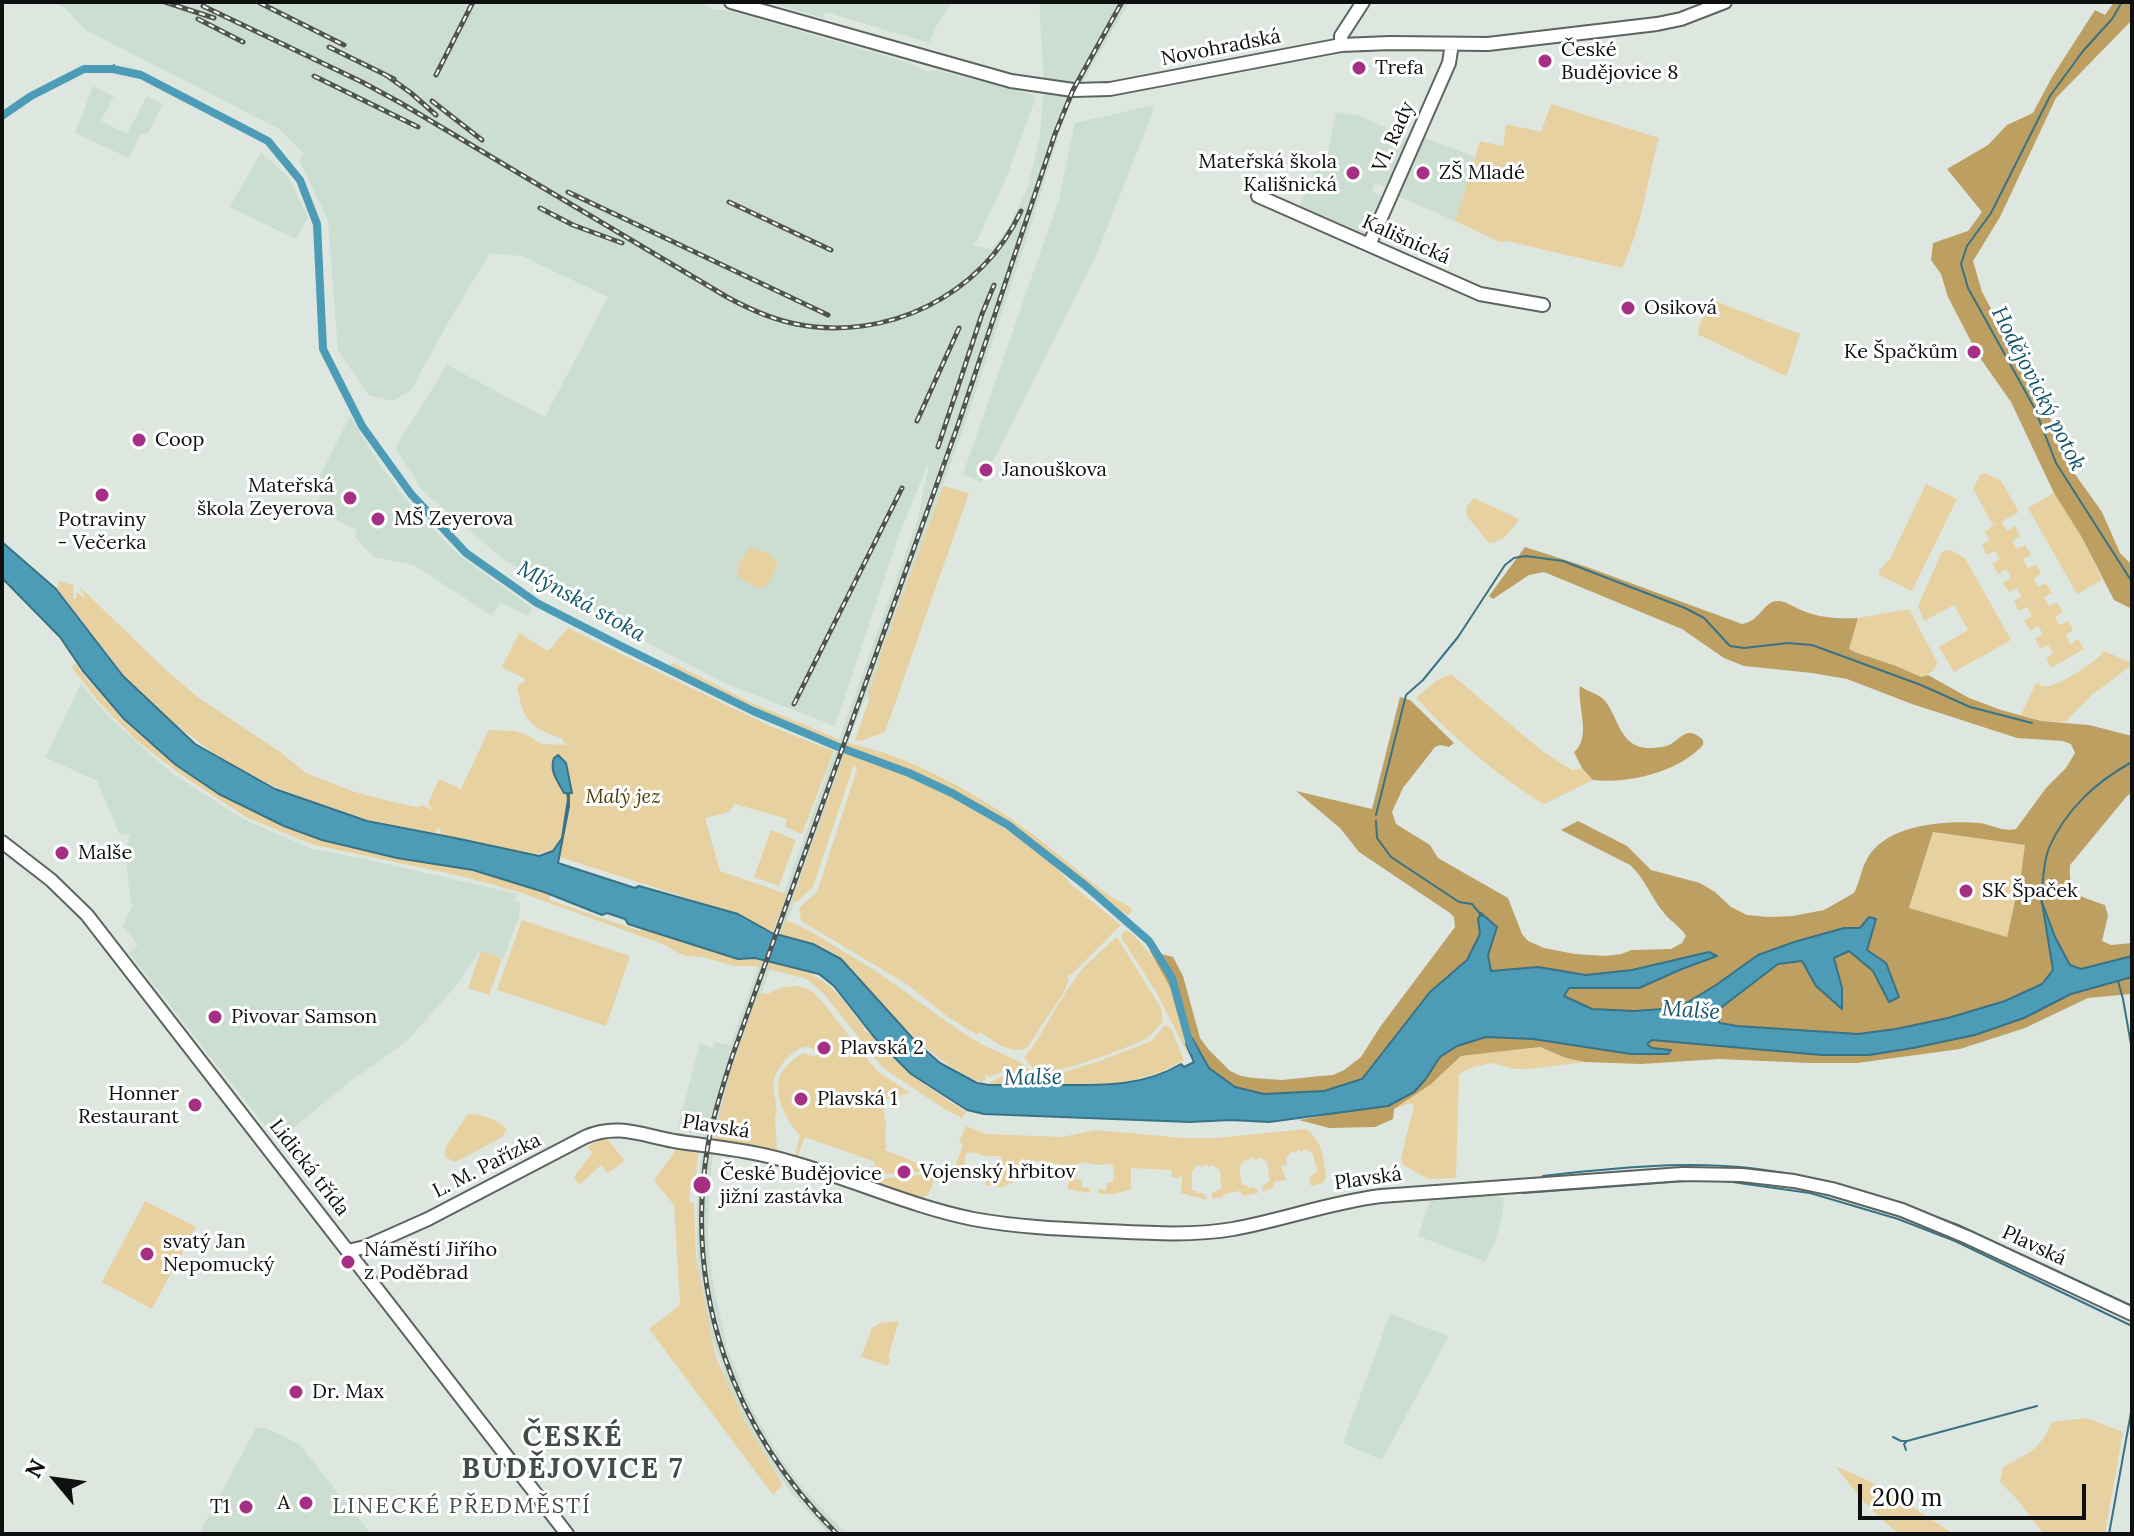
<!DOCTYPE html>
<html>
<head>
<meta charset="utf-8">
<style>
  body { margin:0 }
  #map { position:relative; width:2134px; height:1536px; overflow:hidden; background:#dde7e0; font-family:Lora,serif }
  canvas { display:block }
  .frame { position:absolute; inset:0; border:4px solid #0d100e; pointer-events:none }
  .north { position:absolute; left:16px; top:1440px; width:80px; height:80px; -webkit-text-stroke:6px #fff; paint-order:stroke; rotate:299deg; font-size:22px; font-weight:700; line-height:32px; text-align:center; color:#0d100e }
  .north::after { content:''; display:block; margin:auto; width:28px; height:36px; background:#0d100e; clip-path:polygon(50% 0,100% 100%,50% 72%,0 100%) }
  .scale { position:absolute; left:1858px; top:1484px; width:228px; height:36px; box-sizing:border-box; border:4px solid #0d100e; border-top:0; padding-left:10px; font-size:24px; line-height:28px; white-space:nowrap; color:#0d100e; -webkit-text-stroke:6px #fff; paint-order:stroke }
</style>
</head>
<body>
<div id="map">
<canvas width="2134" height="1536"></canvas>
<div class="frame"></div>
<div class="north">N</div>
<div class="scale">200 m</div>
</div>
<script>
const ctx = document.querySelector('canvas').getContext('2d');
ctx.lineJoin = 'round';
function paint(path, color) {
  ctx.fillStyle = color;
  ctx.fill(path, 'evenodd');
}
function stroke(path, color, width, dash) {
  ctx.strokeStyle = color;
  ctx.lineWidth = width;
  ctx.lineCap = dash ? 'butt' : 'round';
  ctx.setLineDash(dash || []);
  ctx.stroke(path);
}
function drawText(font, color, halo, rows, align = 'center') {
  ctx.font = font + ' Lora,serif';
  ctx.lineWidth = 6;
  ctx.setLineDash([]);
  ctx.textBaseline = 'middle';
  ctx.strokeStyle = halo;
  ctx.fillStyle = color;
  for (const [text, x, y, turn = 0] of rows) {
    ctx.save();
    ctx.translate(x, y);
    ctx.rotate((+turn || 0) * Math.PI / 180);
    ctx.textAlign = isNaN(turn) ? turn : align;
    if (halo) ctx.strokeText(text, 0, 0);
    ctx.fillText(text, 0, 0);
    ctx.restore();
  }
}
const built = new Path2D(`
  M53,2H697L715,10H726L910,63L929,72L936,70L1034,95L1035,100L1007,176L977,241L972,245L992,249L1010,225L1028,187L1040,137L1044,81L1039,2H1129L1066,111L1027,238L964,427L892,623V629L869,690L870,694L868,698L864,701L849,740L823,822L738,1059L723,1108L714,1145L709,1193L708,1237L713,1282L727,1347L750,1405L772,1444L800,1485L847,1534H829L791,1493L761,1451L731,1393L709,1328L697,1261V1192L704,1136L677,1129L700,1044L713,1048L715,1042L730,1045L918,518L930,459L899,535L835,726L722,682L606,621L503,559L424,492L395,448L447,365L545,417L608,297L522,256L490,253L454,312L411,390L393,401L369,395L338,351L328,220L299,160L304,154L279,129L86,30L64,7Z
  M768,2H952L934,30L930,43L825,12L823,18Z
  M93,86L114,96L101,121L127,134L147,96L163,104L148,133L140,135L129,158L75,133Z
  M1154,105L1151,117L1097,253L982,483L963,474L1059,199L1075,123Z
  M1336,112L1360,116L1409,138L1387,188L1376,183L1374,185L1372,192L1383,196L1365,236L1299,207L1318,162L1326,163Z
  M1422,137L1475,157L1455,221L1398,196L1397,192Z
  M261,152L289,178L308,217L296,239L230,207Z
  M350,416L378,462L404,497L431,527L461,557L532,608L528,616L500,602L492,616L414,565L373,557L355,537L357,533L355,529L314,509L326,485L318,480Z
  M81,684L105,713L154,758L176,776L243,819L312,849L365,859L517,894L514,900L520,903L519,917L503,959L480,951L454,988L407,1041L352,1080L277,1141L129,953L138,945L123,926L133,905L131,904L125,852L130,834L120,835L97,781L45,757Z
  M1485,1194L1504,1198L1502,1217L1495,1241L1485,1262L1418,1236L1430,1202L1444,1198Z
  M1390,1314L1449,1336L1382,1460L1343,1443Z
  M256,1428H266L299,1444L371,1534H199Z`);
const green = new Path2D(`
  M1551,104L1659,138C1647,181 1642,227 1622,268L1507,241L1500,242L1455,221L1480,141L1503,146L1506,124L1541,132Z
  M1710,299L1800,334L1787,375H1783L1699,335L1698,330Z
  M1985,473L2001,481L2019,512L2001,522L2007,531L2015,526L2020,536L2012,541L2017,549L2025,545L2031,555L2023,559L2028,568L2036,564L2041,574L2034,578L2038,587L2046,583L2052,593L2044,597L2049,606L2057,602L2063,612L2055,617L2060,625L2068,621L2073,630L2066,635L2070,644L2078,639L2084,649L2051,668L2046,658L2053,653L2048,645L2040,649L2035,639L2043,634L2038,626L2030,630L2024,621L2032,616L2027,607L2019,611L2014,601L2021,597L2017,588L2009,592L2003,583L2011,578L2006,569L1998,574L1992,564L2000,559L1995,551L1987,555L1982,545L1989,540L1985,531L1998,523L1993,525L1973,489L1980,475Z
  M1926,484L1957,499L1912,591L1879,575V571L1890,559Z
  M943,486L969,493L885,732L861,741L855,740L869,700V690L879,664V659L887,636L892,629V623Z
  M2054,493L2081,536L2102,580L2077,594L2028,508Z
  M1474,498L1519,519C1512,531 1503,542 1489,543L1466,515L1467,506Z
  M751,548C759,549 778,555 777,565C777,566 772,577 771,578C769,582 768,586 763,587C756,589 744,580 738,576C736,567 743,553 751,548Z
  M1951,550L1965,558L2011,640L1954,672L1939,647L1968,630L1954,605L1924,621L1918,606L1941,554L1944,551Z
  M59,581L73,585L74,599H76L77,592L83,597H85L80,588L82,589L167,671L199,698L280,752L306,773L355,792L397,803L418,807L421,805L433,810L428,803L439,779L461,789L489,730L515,731L527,735L542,744L566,745L561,738C528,727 523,719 517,686L525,681V679L502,667L519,633L548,651L568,628L770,726L834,751L802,834L785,827L787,819L735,804L729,812L705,818L720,871L787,894L772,933L738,914L544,852L533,854L439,834L441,830L438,828L435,833L368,820L280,789L253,776L254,774L251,775L212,752L180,728L182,723L178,727L123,674L57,588Z
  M1909,609L1937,662V665L1933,671L1921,678L1896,666L1848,649L1858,618Z
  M2104,651L2132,663V665L2093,694L2065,722L2041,721L2021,715L2036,683C2041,685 2043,687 2049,686C2059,685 2099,660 2104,651Z
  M672,663L752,703L836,738L840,741L839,744C782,720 726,695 670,667Z
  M76,664L85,677L126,723L143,738L219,794L248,810L284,826L397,858L473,870L550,895L549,900L640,931L642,929L739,960L755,958L763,960L760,967L754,966H734L702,957L687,956L678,953L665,945L519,892L461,876L314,845L246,817L180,774L136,740L98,701L71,666Z
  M1451,674L1542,751L1572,770L1582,768L1593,780L1544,804C1498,777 1453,737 1416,698L1437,680Z
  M848,743C912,757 975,792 1028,831C1053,849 1075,869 1099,888C1108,896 1120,901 1130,907L1132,911L1128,916L1008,824L984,809L904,769L846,746Z
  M845,752L916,778L971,806L1002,826L1054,865L1072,885L1121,925L1071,975L1070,974L1067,977L1069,979L1064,992L1027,1048C1009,1055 996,1042 980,1032L977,1035L948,1017L908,985L801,921L799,908L817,892L857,769L854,764L813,887L798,901L792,902Z
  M771,830L796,840L779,886L754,877Z
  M1933,832L2026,845L2021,874L2007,937L1909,909Z
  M522,920L630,956L606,1026L497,990Z
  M786,920L808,930L876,971L960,1031L983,1045L1020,1062L1029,1069L1028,1073L1025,1075L1001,1072L990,1077L985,1074L986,1079L982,1083C937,1064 904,1029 872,993C863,982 854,970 843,960C826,945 802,941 780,935Z
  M1125,930L1127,932L1129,931C1146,947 1164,969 1172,991C1179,1013 1182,1036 1190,1058L1155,990L1122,939L1121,935Z
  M1117,937L1161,1008L1163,1021C1158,1028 1152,1035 1145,1039C1130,1047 1051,1078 1037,1071C1033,1069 1027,1062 1024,1058C1044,1033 1057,1003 1076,977C1087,962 1103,949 1117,937Z
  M481,951L502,959L489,995L468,988Z
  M770,962C825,973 832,985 864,1027L863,1030L869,1033L910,1075L966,1112L962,1118L943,1108L883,1068L824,994L807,979L768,969Z
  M799,986L812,991L825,1005L876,1070L910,1093L882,1100L886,1123L885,1144L887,1145L885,1150L929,1168L928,1171L887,1174L873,1170L875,1162L805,1137L797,1158L795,1157L800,1135C787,1124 773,1094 780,1076C784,1067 794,1058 803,1053L816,1057L817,1053C812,1049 812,1047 805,1047C793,1048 776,1069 774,1080C772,1091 777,1103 777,1114L775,1115L777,1151L714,1139L730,1073L758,994H767L783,987Z
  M1165,1025L1171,1028L1184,1060C1130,1095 1050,1083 988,1084L1002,1076L1030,1078L1034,1075L1050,1076L1097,1062L1151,1041Z
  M1540,1047L1566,1058L1585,1062L1529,1069H1516L1491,1063L1473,1067L1459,1074L1456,1178L1428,1179L1402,1164L1401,1158L1414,1105L1410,1103L1394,1109L1430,1084L1461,1056Z
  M468,1114C480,1114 501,1120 507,1130L502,1137L458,1161H452L445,1156V1148Z
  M966,1126L986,1134L1062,1137L1096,1130L1183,1138H1217L1305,1129C1322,1138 1324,1159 1326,1177L1323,1183L1311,1186L1309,1177L1317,1172L1313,1154L1306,1149L1302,1152L1298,1149L1296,1153L1291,1152L1286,1159L1287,1165L1281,1166L1286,1180L1274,1182L1273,1188L1263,1192L1262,1186L1270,1181L1267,1162L1260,1157L1256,1160L1252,1157L1249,1161L1245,1160L1239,1167L1242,1185H1247L1248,1188L1252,1187L1258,1190V1193L1243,1196L1240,1191L1223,1194V1197L1212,1199V1193L1221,1189L1220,1171L1213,1165L1209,1167L1206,1164L1203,1167L1198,1165L1192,1172V1190L1197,1191V1193H1202L1207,1197L1206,1200L1181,1193L1182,1174L1178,1178L1172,1177L1171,1170L1131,1168V1190L1113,1194H1100L1097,1189L1106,1190L1107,1182H1113L1114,1168L1111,1164L1098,1165L1081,1162L1077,1165L1076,1179L1082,1180V1187L1091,1189L1089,1193L1068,1189L1069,1171L1060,1172V1164L1021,1159L1018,1179L1002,1187L985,1185L986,1180L993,1181L994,1174H1000L1002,1160L1000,1156H986L970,1152L966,1154L964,1169L970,1170L969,1177L976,1179L974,1182L947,1176L948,1171L954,1169L963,1145L959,1142Z
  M603,1138L608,1140L625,1161L608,1173L601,1165L579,1185L574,1177L592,1153L587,1147Z
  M677,1148L698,1152L695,1186L690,1187L689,1202L694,1203L696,1258L716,1357L745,1421L783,1485L773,1495L649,1329L680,1305L674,1205L654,1181Z
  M927,1174L935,1175C932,1184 931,1197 920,1199L888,1187V1185L876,1183L886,1178Z
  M145,1201L196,1227L152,1309L102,1282Z
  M899,1321L888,1357L890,1358L888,1366L861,1357L872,1328L880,1323Z
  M2087,1418L2123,1432L2105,1534H2044L2015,1497L2000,1482L2003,1467C2030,1452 2039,1451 2052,1422Z
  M1836,1467C1878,1481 1916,1510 1954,1534H1898L1862,1500Z`);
const forest = new Path2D(`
  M2114,2H2132V20L2056,98L2000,217L1973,261L1982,292L2048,413L2072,470L2102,512L2120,553L2132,565V609L2114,600L2081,536L2054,493L2011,402L1978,355L1948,297L1941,274L1931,260L1933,243L1968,231L1982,212L1947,169L1988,145L2007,125L2033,113L2052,77L2095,10L2105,15Z
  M1525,547L1587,567L1742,624C1761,621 1763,601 1778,601C1786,601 1793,607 1801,610C1819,618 1839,619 1858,618L1849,649L1855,652L1896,666L1921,677L1928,675L1969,698L2001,710L2041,721L2089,725L2132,736V793L2127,796L2070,865C2068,896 2079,896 2105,905L2108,916L2102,941L2111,945L2132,943V956L2081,969L2070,965L2055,937L2043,907L2053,970L2042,984L2005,1001L1948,1018L1896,1029L1858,1034L1737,1026L1719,1023L1714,1013L1778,964L1801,961L1816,986L1842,988L1834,958L1849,951L1873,971L1889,1001L1899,998L1886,963L1867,950L1876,920L1860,928H1844L1794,942L1758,955L1716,985L1678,1008L1634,1011L1592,1009L1564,997L1568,988H1639L1716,956L1631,971L1586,975L1538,967L1490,971L1488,955L1497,927L1478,919L1480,934L1467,960L1430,992L1362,1079L1324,1091L1264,1094L1235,1087L1209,1067L1193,1039L1189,1041L1177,1012L1171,989L1150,951L1173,957L1183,976L1200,1038L1209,1050L1230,1071L1241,1076L1253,1078L1282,1080L1321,1076L1333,1075L1344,1070L1361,1057L1380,1027L1455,927L1454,917L1450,913L1359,852L1340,828L1296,791L1372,809L1400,697L1410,700L1454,743L1449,747L1440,745L1435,747L1403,788L1392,812L1396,824L1430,845L1438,858L1508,898L1522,934L1528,941L1544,948L1575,954L1606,956L1621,954L1632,950L1671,949L1682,943L1686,936C1681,927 1671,922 1664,913C1651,898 1645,878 1630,865L1561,830L1578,821L1627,846L1651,870L1700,883L1715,892L1731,907L1747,915L1769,917L1793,916L1824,910L1854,893C1860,882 1861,869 1867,859C1886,824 1945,820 1980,823C1992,825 2003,832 2016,829L2046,788L2066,768L2075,753L2071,744L2063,741L2017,738L1912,704L1847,679L1812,673L1744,666L1724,658L1682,629L1544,572L1529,575L1493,599L1489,596ZM1933,832L2025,845L2021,874L2007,937L1909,908Z
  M1580,686C1588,692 1600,694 1606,702C1619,720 1620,745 1646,748C1652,748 1665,748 1671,744C1683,736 1688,726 1703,740V745C1679,772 1628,784 1593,780L1582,768L1574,752C1592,738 1577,706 1580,686Z
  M2132,977L2131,994L2088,998L2025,1028L1960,1049L1857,1063H1810L1719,1059L1641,1064L1585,1062L1566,1058L1540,1047L1461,1056L1431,1084L1394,1109L1393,1119L1375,1127L1329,1128L1299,1120L1338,1113L1425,1080L1440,1057L1457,1046L1486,1037L1533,1039L1631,1054L1670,1050L1652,1048L1646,1043L1652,1040L1822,1055H1869L1913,1048L1975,1035L2024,1018L2071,994Z`);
const water = new Path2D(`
  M2,542L56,589L123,676L195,744L275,789L367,821L455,838L539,856L553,851L562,838L568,799L567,793H564C558,781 549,772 554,758L558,755L566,763L572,793H569V806L558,863L635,888L639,886L738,914L772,933L813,944L841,959L916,1042L940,1063L977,1083L989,1085C1010,1085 1031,1084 1052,1085C1097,1085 1141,1088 1181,1064L1184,1067L1194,1062L1186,1044L1192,1038L1209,1068L1235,1087L1264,1094L1324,1091L1362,1079L1430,992L1467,960L1480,934L1478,919L1481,913L1497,927L1488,955L1491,971L1538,967L1586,975L1632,970L1709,952L1717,956L1682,969L1639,988H1569L1564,996L1592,1009L1634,1011L1678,1008L1716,985L1758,955L1794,942L1844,928H1860L1869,917L1876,919L1867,950L1886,963L1899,997L1889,1002L1873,971L1849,951L1834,958L1842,988V1009L1816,986L1802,961L1778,964L1714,1013L1720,1023L1737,1026L1858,1034L1896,1029L1948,1018L2005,1001L2042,984L2053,970L2042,902L2055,937L2070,965L2081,969L2132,956V977L2071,994L2024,1018L1975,1035L1913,1048L1869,1055H1822L1652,1040L1647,1044L1652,1048L1671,1050L1668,1054H1631L1533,1039L1486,1037L1457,1046L1440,1057L1425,1080L1414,1092L1388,1106L1269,1122L1231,1120L1190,1122L984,1114L967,1110L911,1074L874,1037L834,986L819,974L755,958L738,959L628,924L625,919L607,913L602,915L544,892L473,870L397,858L322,840L284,826L219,794L176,765L124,719L83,671L60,637L2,578Z`);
const stream = new Path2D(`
  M2122,2L2112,19L2083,51L2050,96L1991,213L1967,246L1961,264L1968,288L2035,409L2056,463L2132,582
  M113,69L114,65
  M1376,815L1406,695L1423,680L1458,637L1505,565L1514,558L1526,556L1563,561L1685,608L1704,618L1730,646L1744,648L1788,643L1812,645L1921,685L1970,707L2032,723
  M1376,821L1377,838L1391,857L1459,902L1472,904L1482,916
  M2042,904L2041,899C2043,883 2043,863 2049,848C2065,810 2097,781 2132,762
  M2118,981L2123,999L2132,1050
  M1543,1176C1624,1167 1712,1157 1793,1175
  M1725,1181L1810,1193L1898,1219L1955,1241L2132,1326
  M1523,1193L1699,1180
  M1907,1206L1958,1225L2132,1306
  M1893,1437L1901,1441H1907L2037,1406
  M1906,1450L1904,1444L1907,1441
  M2109,1534L2132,1407`);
const canal = new Path2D(`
  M2,116L31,96L84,69H113L141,75L268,141L300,180L317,224L323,349L362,426L411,494L466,553L537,603L619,645L753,711L836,746L909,773L952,793L1008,825L1086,886L1149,941L1172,978L1189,1041L1194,1051`);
const secondary = new Path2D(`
  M731,2L1011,81L1073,90L1110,89L1341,45L1390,43L1488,44L1657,24L1681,19L1725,2
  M1341,45V36L1363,2
  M1258,196L1480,294L1543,305
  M1369,245L1449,63L1452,44
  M2,842L51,880L87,915L567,1534
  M348,1251L365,1247L428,1219L585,1137C617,1123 641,1135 674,1141C712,1147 750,1150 787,1161C850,1178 909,1206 973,1219C1017,1227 1061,1229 1106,1231C1146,1233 1194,1236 1233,1229C1283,1220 1331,1202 1381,1196L1682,1174L1742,1175L1794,1181L1832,1189L1902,1210L1967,1237L2132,1314`);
const rail = new Path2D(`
  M165,2L214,18
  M260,3L344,45
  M203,6L362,82L399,102L727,297C749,309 771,319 796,324C886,342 982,296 1021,211
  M198,19L243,42
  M329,47L394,79
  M386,75L411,93L436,115
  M436,75L473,2
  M314,76L418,127
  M432,101L482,140
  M568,192L828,315
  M729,202L831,250
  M540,208L573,225L622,243
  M917,421L959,328
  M938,447L982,314L994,285
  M794,704L902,488
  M837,1534C733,1431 683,1291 708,1145C713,1115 723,1086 732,1057L958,425L1055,134L1073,90L1122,2`);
const markers = [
  [1545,61,8,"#a62f86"],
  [1359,68,8,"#a62f86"],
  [1353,173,8,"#a62f86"],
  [1423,173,8,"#a62f86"],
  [1628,308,8,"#a62f86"],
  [1974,352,8,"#a62f86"],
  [139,440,8,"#a62f86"],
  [986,470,8,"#a62f86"],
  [102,495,8,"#a62f86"],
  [350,498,8,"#a62f86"],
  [378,519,8,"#a62f86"],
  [62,853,8,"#a62f86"],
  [1966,891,8,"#a62f86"],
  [215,1017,8,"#a62f86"],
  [824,1048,8,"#a62f86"],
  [801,1099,8,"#a62f86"],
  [195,1105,8,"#a62f86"],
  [904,1172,8,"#a62f86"],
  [702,1185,10,"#a62f86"],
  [147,1254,8,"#a62f86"],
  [348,1262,8,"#a62f86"],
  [296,1392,8,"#a62f86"],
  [306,1503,8,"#a62f86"],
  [246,1507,8,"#a62f86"]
];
const streetNames = [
  ["Novohradská",1221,48,-11],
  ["Vl. Rady",1394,137,-66],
  ["Kališnická",1406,240,24],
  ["Plavská",716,1127,9],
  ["L. M. Pařízka",487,1166,-27],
  ["Lidická třída",309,1168,52],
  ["Plavská",1368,1179,-8],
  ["Plavská",2034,1246,25]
];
const poiNames = [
  ["České",1561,50],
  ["Budějovice 8",1561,73],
  ["Trefa",1375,68],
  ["Mateřská škola",1337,162,"right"],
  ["Kališnická",1337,185,"right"],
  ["ZŠ Mladé",1439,173],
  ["Osiková",1644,308],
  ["Ke Špačkům",1958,352,"right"],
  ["Coop",155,440],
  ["Janouškova",1002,470],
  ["Mateřská",334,486,"right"],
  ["škola Zeyerova",334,509,"right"],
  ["MŠ Zeyerova",394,519],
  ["Potraviny",102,520,"center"],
  ["- Večerka",102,543,"center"],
  ["Malše",78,853],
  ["SK Špaček",1982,891],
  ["Pivovar Samson",231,1017],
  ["Plavská 2",840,1048],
  ["Honner",179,1094,"right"],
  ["Restaurant",179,1117,"right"],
  ["Plavská 1",817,1099],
  ["Vojenský hřbitov",920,1172],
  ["České Budějovice",720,1174],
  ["jižní zastávka",720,1197],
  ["svatý Jan",163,1242],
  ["Nepomucký",163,1265],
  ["Náměstí Jiřího",364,1250],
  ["z Poděbrad",364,1273],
  ["Dr. Max",312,1392],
  ["A",290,1503,"right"],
  ["T1",230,1507,"right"]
];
const parkNames = [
  ["Malý jez",623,797]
];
const waterNames = [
  ["Hodějovický potok",2038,389,63],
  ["Mlýnská stoka",581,602,29],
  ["Malše",1691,1011,4],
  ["Malše",1033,1078,-1]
];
const neighbourhoodNames = [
  ["LINECKÉ PŘEDMĚSTÍ",462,1507]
];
const districtNames = [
  ["ČESKÉ",573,1438],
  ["BUDĚJOVICE 7",573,1470]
];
paint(built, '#ccddd1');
paint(green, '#e8d1a1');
paint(forest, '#bd9f62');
paint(water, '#4c9cb7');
stroke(water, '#397284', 2);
stroke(stream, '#397284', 2);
stroke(canal, '#4c9cb7', 8);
stroke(secondary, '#5b645e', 16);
stroke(secondary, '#fff', 12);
stroke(rail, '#4f5451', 5);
stroke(rail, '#fff', 2, [6]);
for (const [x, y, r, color] of markers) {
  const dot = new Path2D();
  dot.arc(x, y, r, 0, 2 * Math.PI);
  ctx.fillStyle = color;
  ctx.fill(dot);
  stroke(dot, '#fff', 3);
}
drawText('20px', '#0d100e', '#fff', streetNames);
drawText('20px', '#0d100e', '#fff', poiNames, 'left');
drawText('italic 20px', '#503b07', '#fff', parkNames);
drawText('italic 22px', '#15566a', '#fff', waterNames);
ctx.letterSpacing = '2px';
drawText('22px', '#444c46', '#fff', neighbourhoodNames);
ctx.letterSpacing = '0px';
ctx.letterSpacing = '2px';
drawText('bold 28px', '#444c46', '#fff', districtNames);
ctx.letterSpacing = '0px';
</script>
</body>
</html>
